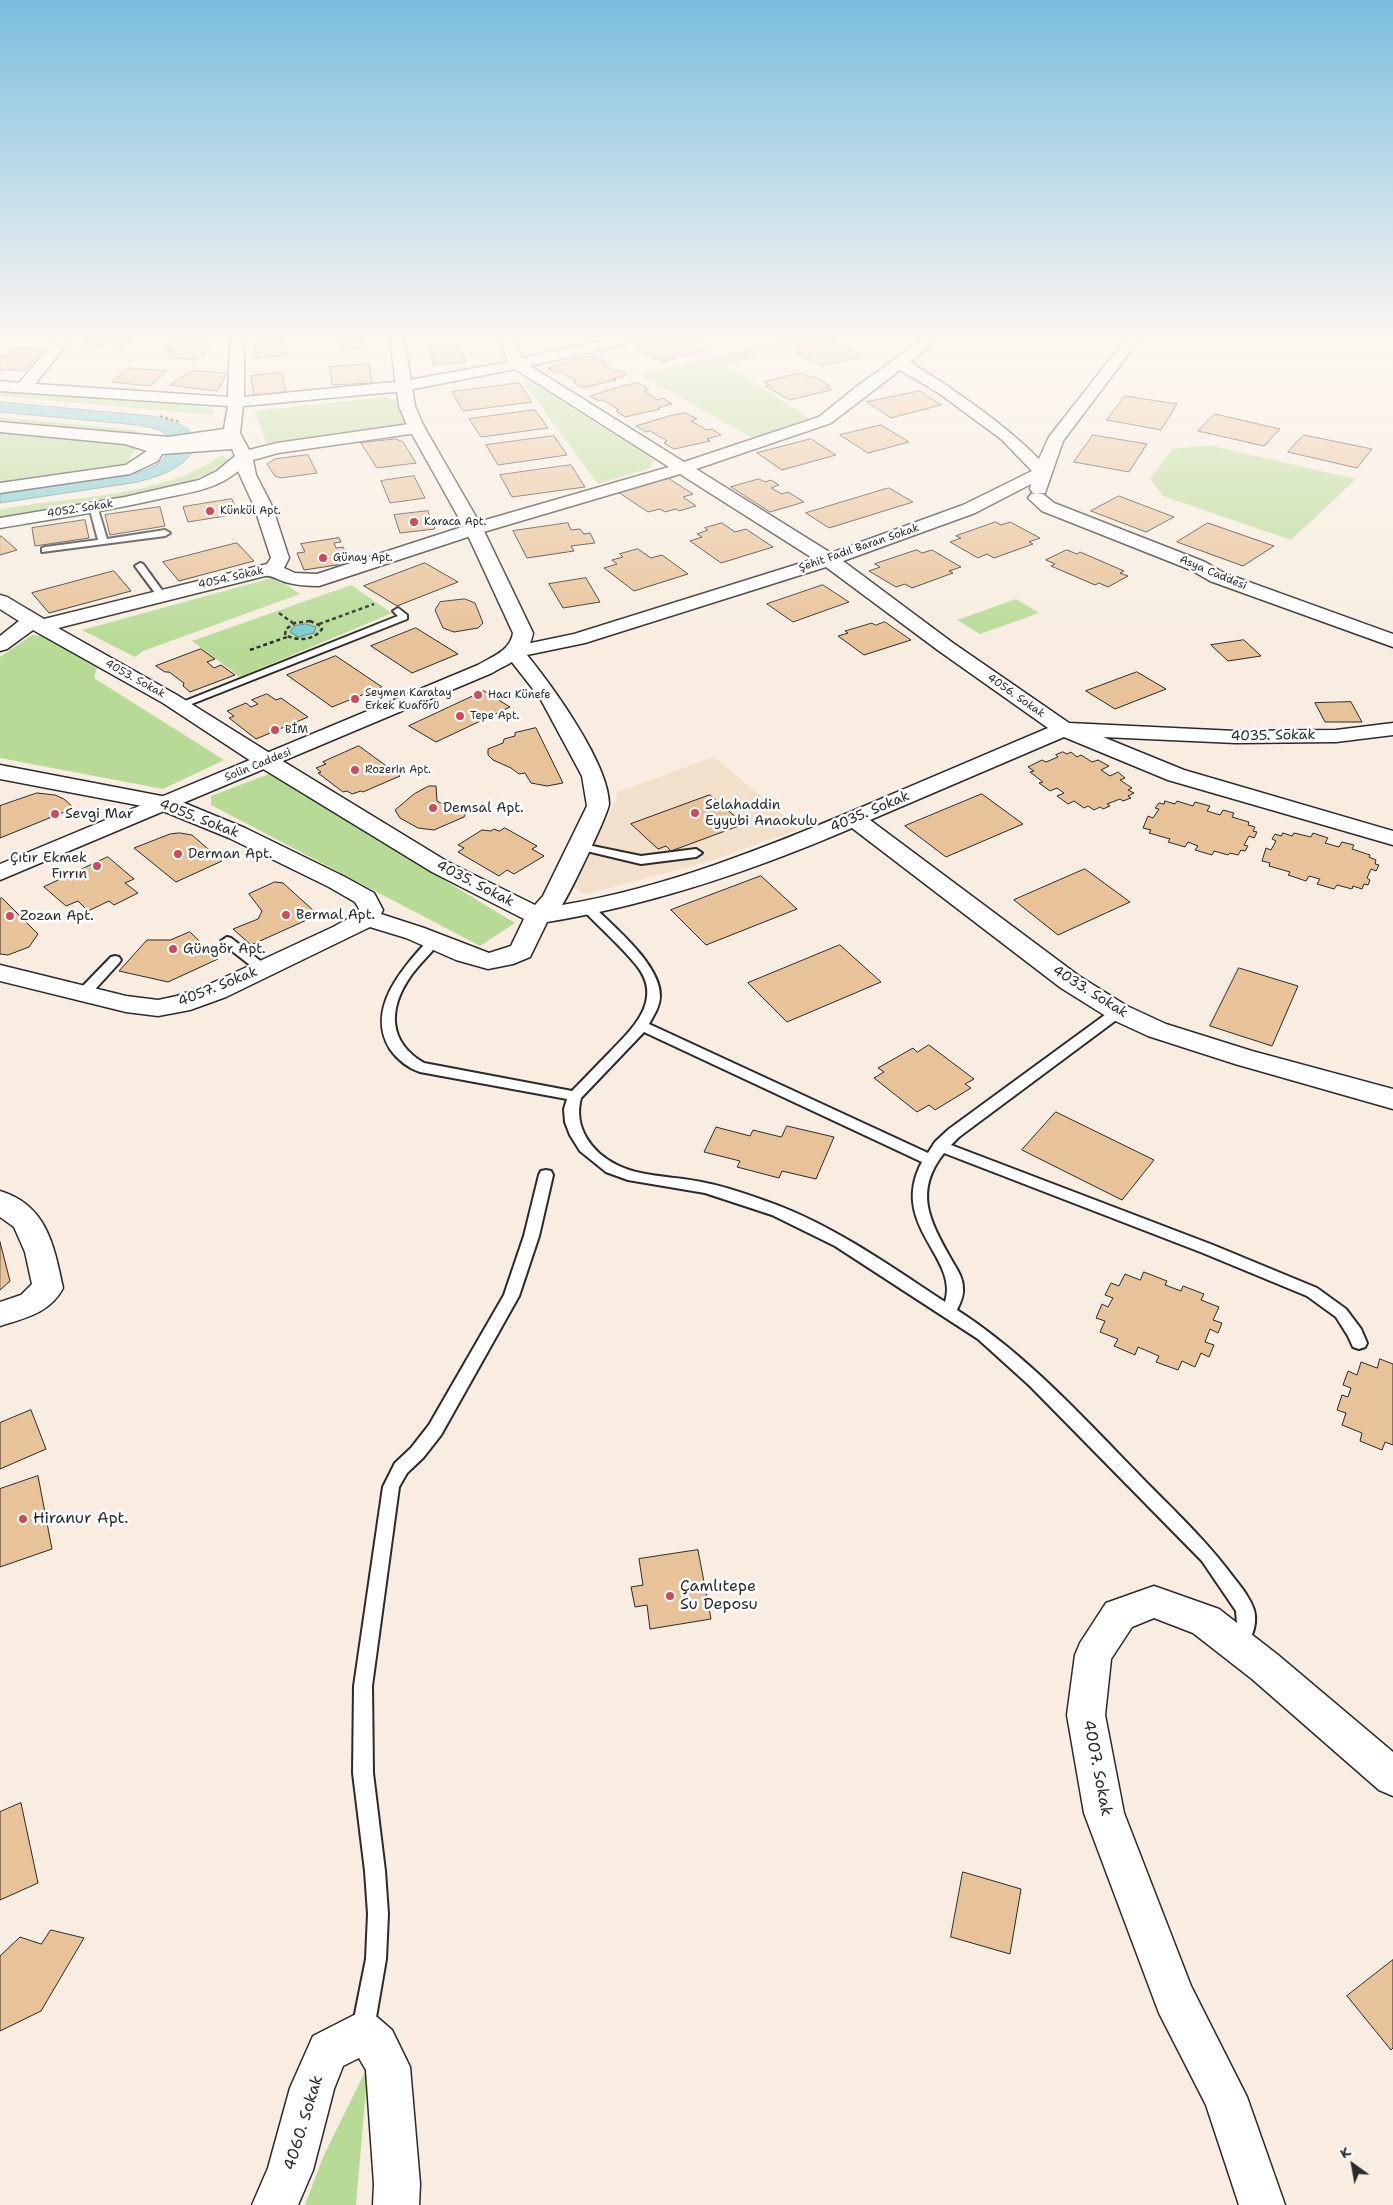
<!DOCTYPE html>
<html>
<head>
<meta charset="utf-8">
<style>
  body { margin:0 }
  #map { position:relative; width:1393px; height:2205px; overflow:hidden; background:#f8ede0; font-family:"Shantell Sans",sans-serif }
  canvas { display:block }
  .north { position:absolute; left:1328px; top:2140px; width:50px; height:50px; -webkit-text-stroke:4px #fff; paint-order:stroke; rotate:328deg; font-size:14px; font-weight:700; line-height:20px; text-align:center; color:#2b2b2b }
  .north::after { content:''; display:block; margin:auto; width:18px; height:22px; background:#2b2b2b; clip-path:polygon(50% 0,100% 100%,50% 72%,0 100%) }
</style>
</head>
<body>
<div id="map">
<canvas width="1393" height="2205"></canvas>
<div class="north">K</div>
</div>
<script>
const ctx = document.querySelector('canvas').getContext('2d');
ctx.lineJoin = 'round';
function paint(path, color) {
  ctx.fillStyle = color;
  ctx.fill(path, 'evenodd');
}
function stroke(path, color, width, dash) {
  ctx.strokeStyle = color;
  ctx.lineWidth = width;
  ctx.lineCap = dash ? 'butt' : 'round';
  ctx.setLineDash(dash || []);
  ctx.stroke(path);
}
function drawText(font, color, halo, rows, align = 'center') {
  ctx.font = font + ' "Shantell Sans",sans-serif';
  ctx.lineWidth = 5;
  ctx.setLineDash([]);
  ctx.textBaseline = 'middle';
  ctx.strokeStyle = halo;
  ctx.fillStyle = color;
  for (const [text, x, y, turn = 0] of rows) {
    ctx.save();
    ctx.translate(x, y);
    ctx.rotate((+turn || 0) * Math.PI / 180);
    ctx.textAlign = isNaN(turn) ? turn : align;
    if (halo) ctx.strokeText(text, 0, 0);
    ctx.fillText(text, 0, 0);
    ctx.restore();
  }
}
const built = new Path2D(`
  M714,757L800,829L707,862L586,894L571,886L618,797L615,793Z`);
const green = new Path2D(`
  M786,340H833L725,364L809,418L753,438L640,375Z
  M528,380L654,460L650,468L598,484L523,382Z
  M0,388L191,405L213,409V415L0,396Z
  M385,397L397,400L406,422L402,425L283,442L266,443L255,411Z
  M0,417L135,430L141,434L0,420Z
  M0,432L122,444L136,448L127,463L0,483Z
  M1198,446H1213L1356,479L1291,540L1163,496L1150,478L1173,449Z
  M222,455L228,460L209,474L150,494L0,518V510L8,508C76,496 164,497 222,455Z
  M275,577L300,594L143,651L135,657L82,630Z
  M351,585L392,613L240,677L192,641Z
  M1016,599L1039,613L980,634L957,620Z
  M32,635L43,636L97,668L94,678L224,760L163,789L0,758V657Z
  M269,774L515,923L480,946L211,805V796Z
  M368,2066L356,2205H305L323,2157Z`);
const water = new Path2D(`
  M0,402L151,416C165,419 186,423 194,436L170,439C163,428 149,428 138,425L0,412Z
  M194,449C184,469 158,476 138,482L0,503V493C27,489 54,484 81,480C103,477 158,477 167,453Z
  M306,624L316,627L314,633L298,637L290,632L294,626Z`);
const building = new Path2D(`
  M81,340H137L114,348L85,346L87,344H83L88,341Z
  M173,340L206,342L203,346H210L203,353L205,354L204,356H199L196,360L167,357L173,352L168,351L171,349L163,348Z
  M254,340H284L287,355L257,358Z
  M337,340H365L366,348L350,349L339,346Z
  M649,340L652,342L663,340H702L713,348L674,357L676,358L663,362L639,350V348L634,344Z
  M832,341L839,345L843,344L859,354H856L861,357L822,366L796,354L801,353L796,349Z
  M460,345L466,362L434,365L429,347Z
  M14,348H43L25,370H0V355L7,356Z
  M596,356L606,362L601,363L614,371L619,370L627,375L613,379L616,380L581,388L573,382L576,381L561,372L556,373L548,368L580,358Z
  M369,364L372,383L332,385L330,367Z
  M130,368L167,371L150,386L112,382Z
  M193,371L227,373L217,391L170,385Z
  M282,373L286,393L254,396L251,376Z
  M801,373L809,377L813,376L830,386L826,387L831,390L790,400L765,386L769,385L764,382Z
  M519,383L532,402L463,411L452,392Z
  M638,383L649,389L644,391L658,400L663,398L672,404L658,408L660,409L625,417L616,411L619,410L603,400L599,401L590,396L622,386Z
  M920,391L941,405L891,418L867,402Z
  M1125,396L1177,404L1161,430L1107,420Z
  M535,410L548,428L481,437L469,419Z
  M685,413L697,419L691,421L707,430L712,429L721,435L707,439L710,441L674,449L664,443L667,441L650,431L646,432L636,426L669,416Z
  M1215,414L1280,429L1264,446L1198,431Z
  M881,425L909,442L868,453L840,435Z
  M1093,435L1147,444L1129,472L1074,462Z
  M1304,435L1372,449L1357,468L1288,452Z
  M554,436L567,455L498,465L486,445Z
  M396,439L403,442L416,463L377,468L361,443Z
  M811,439L836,455L782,470L757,453Z
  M308,455L317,473L281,478L275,476L267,464L275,459Z
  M571,465L585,487L512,497L500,475Z
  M414,476L425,498L390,503L381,481Z
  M668,478L693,494L683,497L696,506L679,511L676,509L665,512L660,509L648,512L618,492Z
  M759,479L765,482L771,480L779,485L771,488L782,494L788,492L804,502L770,512L731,487Z
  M889,488L913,502L829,528L806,513Z
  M1119,496L1174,517L1146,532L1091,511Z
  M232,499L238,514L188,522L183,507Z
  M160,507L165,526L110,535L105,515Z
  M428,511L435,529L400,533L394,515Z
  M85,520L89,538L35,546L32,528Z
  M996,522L1001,525L1010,522L1040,538L1029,542L1033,544L994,558L987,554L978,558L950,542L961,538L956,536Z
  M568,523L571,530L580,529L584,534L590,533L595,543L571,546L574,551L527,558L513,531Z
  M722,523L735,532L746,529L773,547L721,563L690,541L702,537L697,534L708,530L705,528Z
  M1208,523L1274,546L1243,566L1177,542Z
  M0,536H1L17,550L0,555Z
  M339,538L341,542L334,543L336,548L343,547L350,563L304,570L297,553L305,552L301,544Z
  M237,543L254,561L179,581L163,562Z
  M638,549L651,558L662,555L688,574L634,591L604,568L617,564L612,560L623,557L620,554Z
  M917,550L922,553L932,550L961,567L949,571L953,573L912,588L905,584L896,587L869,571L880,567L875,564Z
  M1067,550L1077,554L1080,552L1124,571L1120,573L1128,576L1108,587L1099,583L1095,585L1051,566L1055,564L1046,560Z
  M425,563L458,582L397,606L364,586Z
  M114,571L131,591L49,613L32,593Z
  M586,578L600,602L563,608L549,584Z
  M823,585L849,602L793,622L767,604Z
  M465,599L475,603L483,623L478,628L454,632L443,628L435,610L440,602Z
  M885,622L911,640L864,655L838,636L848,633L845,631L872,623L875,625Z
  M416,628L458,654L412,673L371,646Z
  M1244,640L1261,656L1228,661L1211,645Z
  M201,649L215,659L207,662L214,668L221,665L235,675L190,692L183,686L184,683L169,672H165L156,666Z
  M336,656L382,687L332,707L287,675Z
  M1137,672L1166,689L1115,709L1086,691Z
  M484,691L510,707L436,742L409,726Z
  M267,694L276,700L281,698L308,717L256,739L229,718L234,716L227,711L246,703L251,707L258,704L252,700Z
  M1351,702L1362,722H1325L1315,703Z
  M536,728L563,783L547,786L531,783L525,773L519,774L511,768L493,760L488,755V749L503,743L504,739L515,736V733Z
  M359,746L400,776L363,792L361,791L352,794L347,791L343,792L318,773L321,772L316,768L326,764L323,762Z
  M1063,752L1067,754L1071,752L1077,757L1081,755L1092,762L1098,760L1109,766L1101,770L1110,776L1118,772L1125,778L1120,780L1132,788L1128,790L1134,793L1128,796L1131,798L1123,801L1120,799L1107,804L1110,806L1103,809L1100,807L1094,810L1088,806L1084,808L1074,801L1068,804L1057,796L1064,793L1057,788L1050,791L1039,783L1043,782L1030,772L1034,771L1028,767L1042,760L1046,762L1058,757L1056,755Z
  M429,786H436L437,801L446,806L462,804L469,807L464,817L434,830L418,828L400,818L395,810L414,794Z
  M37,793L55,795L64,799L74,808L0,838V806Z
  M982,794L1023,824L946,857L905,826Z
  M710,795L744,824L671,851L666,846L658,849L631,824Z
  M1165,801L1175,804L1177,801L1193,806L1195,802L1210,806L1207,811L1220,815L1223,810L1234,813L1232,817L1249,822L1248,825L1255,827L1253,831L1257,832L1254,838L1249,836L1244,845L1248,846L1245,851L1241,850L1238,855L1230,853L1228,855L1214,851L1212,855L1195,850L1198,846L1188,842L1185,847L1168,842L1170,839L1149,833L1151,830L1143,828L1148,816L1153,818L1159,809L1155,808L1159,803L1164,804Z
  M505,828L537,846L532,849L544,856L514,874L507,870L499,876L458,852L464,848L458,845L482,830L491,831L494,829L499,831Z
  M180,833L192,835L222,861L176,882L134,848L170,834Z
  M1283,833L1292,836L1294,833L1311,837L1313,833L1328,838L1325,843L1339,847L1342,842L1354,845L1352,849L1370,855L1369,857L1376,860L1375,864L1379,865L1376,871L1371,869L1367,878L1370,880L1368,885L1364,884L1362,889L1353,886L1352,889L1337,885L1334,889L1317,884L1320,879L1309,876L1306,881L1288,875L1290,872L1269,866L1270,863L1262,861L1266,848L1271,850L1276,841L1272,839L1275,834L1281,836Z
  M108,857L134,879L125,883L138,893L114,905L109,901L88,911L78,901L66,906L44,887Z
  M1085,869L1130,902L1058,935L1014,900Z
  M761,876L797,909L706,945L671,910Z
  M275,882L283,883L314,911L309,919L251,945L233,929L258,919L262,911L249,894Z
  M2,898L38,934L29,947L8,955L0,954V899Z
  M190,932L218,959L168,982L119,971L147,940H170Z
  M840,945L881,982L787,1022L748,983Z
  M1239,968L1298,986L1272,1046L1210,1026Z
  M929,1045L974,1079L965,1084L971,1088L935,1110L929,1105L917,1112L874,1078L884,1072L878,1068L913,1048L917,1052Z
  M1056,1112L1154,1160L1122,1200L1022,1150Z
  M787,1126L834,1137L816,1179L782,1171L779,1178L737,1167L740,1161L704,1152L716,1127L750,1136L753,1130L781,1137Z
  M0,1242L10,1281L0,1290Z
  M1144,1272L1167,1281L1165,1285L1181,1291L1183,1286L1204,1294L1201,1300L1219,1307L1213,1320L1222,1323L1218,1333L1210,1329L1205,1342L1214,1345L1209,1357L1201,1353L1195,1367L1182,1361L1178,1370L1156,1362L1159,1356L1138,1347L1135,1355L1114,1346L1118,1339L1100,1332L1105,1321L1096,1318L1102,1304L1108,1307L1113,1298L1105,1295L1111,1283L1119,1286L1125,1274L1140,1280Z
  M1380,1359L1393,1364V1445L1385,1442L1382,1450L1360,1441L1362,1433L1342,1425L1346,1413L1337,1410L1342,1395L1348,1397L1351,1388L1343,1385L1348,1371L1357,1375L1361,1362L1377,1368Z
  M31,1410L46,1449L0,1469V1423Z
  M38,1476L52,1549L0,1567V1489Z
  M698,1550L711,1619L650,1629L647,1605L635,1607L631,1587L643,1585L639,1559Z
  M21,1803L38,1883L0,1900V1812Z
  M963,1872L1021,1889L1010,1954L951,1937Z
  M51,1930L84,1938L41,2011L0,2031V1956L20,1937L41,1944Z
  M1393,1960V2048L1391,2050L1347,1996Z`);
const pathFar1 = new Path2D(`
  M160,416L180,422`);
const path = new Path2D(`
  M279,613L293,623
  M310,621L321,626L322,629C313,641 298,641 285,635L286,629L295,623Z
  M319,624L374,604
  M250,650L287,637`);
const lane = new Path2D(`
  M93,503L97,506L107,539L165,530L170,533L165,536L42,552V548L45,547L98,540L89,506Z
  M140,563L143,564L164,593V597H158L135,566Z
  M398,608L407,615V619L184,707L180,708L175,705L398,616L393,611Z
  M578,843L641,856L696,849L702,853L696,857L641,864L574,848L572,846Z
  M588,904L592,905C613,926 661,965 660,996C660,1006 654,1015 649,1024L928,1153L935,1142L949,1129L1113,1009H1123L1124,1012L1123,1015L959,1137L951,1145L1213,1245L1317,1288L1346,1309L1361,1329L1367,1343L1365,1347L1359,1349L1353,1347L1348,1336L1336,1317L1307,1296L1203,1253L944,1153C913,1192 930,1221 951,1259C956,1268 963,1277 963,1288C964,1296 960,1303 957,1310C1030,1357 1089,1424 1150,1486C1179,1515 1209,1544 1234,1578C1242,1588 1250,1598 1254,1610C1258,1625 1251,1646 1236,1651L1230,1649L1227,1643L1235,1630L1237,1623L1236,1611L1202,1561L1030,1386L978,1339L835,1246L772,1215L705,1193L628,1180L606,1172L580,1151L570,1135L565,1122L564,1109L567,1099L420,1072C408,1068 397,1059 390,1049C365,1008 404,967 430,938L434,937L440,941C431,954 419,964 410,977C388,1009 388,1042 424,1063L572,1091C585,1078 597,1065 610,1052C632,1029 664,1000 637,966C622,947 601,929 584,911L582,908ZM644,1032L922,1162C888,1225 960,1258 945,1302C893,1268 840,1230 782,1207C758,1198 731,1188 706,1183C677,1176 643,1178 617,1165C591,1152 573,1127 581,1098Z
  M227,937L231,938L267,966L269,969L267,972H259L223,944L221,941Z
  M115,956L119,957L121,960L119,963L89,996H79L78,993L79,990L111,957Z
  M546,1170L551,1171L553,1175L539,1236L519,1296L441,1435L423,1458L407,1473L399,1487L372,1686L373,1773L385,1871L388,1914L386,1959L374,2029L371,2037L363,2040L355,2037L352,2029L366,1959L368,1914L365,1871L353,1773L354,1686L383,1487L395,1463L411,1448L429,1425L504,1295L524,1236L539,1175L541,1171Z`);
const street = new Path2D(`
  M55,340H70L35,384L228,397L230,340H244V397L404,381L508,362L500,340H514L522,358L605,340H630L628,343L530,366L684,462L819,417L856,387L922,340H938L910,362C956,391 1001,421 1039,459L1049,437L1125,340H1139L1063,441L1045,493H1033L1030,489L1031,484L975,513L843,561L953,643L1069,723L1236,731L1336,730L1393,723V735L1336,742L1236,743L1103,737L1184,770L1393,831V845L1168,780L1064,737L870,820L1079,976L1127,1006L1166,1024L1252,1051L1393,1089V1109L1235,1064L1148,1036L1109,1018L1061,988L852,828C754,870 652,905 547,922L530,957L513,964L488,969L456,960L406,938L370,927L226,997L190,1010L158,1016L126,1012L0,981V965L126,996L158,1000L177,996L208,985L333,927L353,916L359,909L355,902L329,887L229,838L158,809L0,779V765L172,798L245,828L345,877L374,893L383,910L381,914L424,928L489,953L511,946L524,919L432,872L260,767L163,703L33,630L7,649L0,651V636L19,621L0,609V595L7,597L44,619L267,564L271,558L254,506L238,471C216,490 187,493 159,499C107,511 53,519 0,528V518L125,497L199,480L217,471L235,456L232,449L162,454L158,461L130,474L0,493V483L126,465L147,451L125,444L0,432V422L168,437L224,429L228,406L0,391V381L19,383ZM515,369L669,467L468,525L317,574L295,573L284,568L289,558L272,506L256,475L253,460L278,453L417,433L423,431L425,428L423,425L417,423L277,443L249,450L240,433L243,406L404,391ZM900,370L940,394L1001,439L1032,471L963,505L831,553L696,469L831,423ZM680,474L814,559L574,634L507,648L504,652L540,698L582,776L587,806L543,896L535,905L448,862L276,757L177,695L58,628L265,576C272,575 278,580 285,582C296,585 307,586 319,586L480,533ZM826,567L939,651L1048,728C986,754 923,781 860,808C765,848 665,888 562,905C569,896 609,812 609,804C609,764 553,687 527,655L585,643Z
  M0,1191C47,1205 54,1246 63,1288C50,1313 25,1318 0,1326V1302L21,1295L32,1284L25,1252L14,1227L0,1217Z
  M1154,1586L1219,1609L1278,1655L1393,1752V1796L1379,1790L1252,1679L1193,1633L1154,1618L1132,1627L1111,1659L1105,1715L1124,1813L1191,1986L1247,2097L1285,2205H1239L1206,2105L1159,2013L1084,1813L1067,1715L1075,1655L1080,1643L1106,1603Z
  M362,2011L377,2017L392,2030L410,2067L420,2184L419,2205H373L374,2184L366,2070L359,2058L343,2066L334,2089L313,2170L298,2205H252L268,2168L290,2088L313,2036Z`);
const secondary = new Path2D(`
  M390,340H404L415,406L423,425L483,529L533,633C529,657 511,662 492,673L0,880V864L478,665C493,656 510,651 513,633L465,529L407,425L399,406Z
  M1037,493L1043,494L1054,503L1205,562L1224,573L1393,634V647L1210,581L1191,570L1042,511L1028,498L1031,494Z`);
const markers = [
  [210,511,5,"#d1495b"],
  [414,522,5,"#d1495b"],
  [323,558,5,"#d1495b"],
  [478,695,5,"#d1495b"],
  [355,699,5,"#d1495b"],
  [460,716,5,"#d1495b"],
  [275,730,5,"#d1495b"],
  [355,770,5,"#d1495b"],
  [433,808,5,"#d1495b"],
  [695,813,5,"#d1495b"],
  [55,814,5,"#d1495b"],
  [178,854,5,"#d1495b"],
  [97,866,5,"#d1495b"],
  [286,915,5,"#d1495b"],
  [10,916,5,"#d1495b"],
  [173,949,5,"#d1495b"],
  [23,1519,5,"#d1495b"],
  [670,1596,5,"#d1495b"]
];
const farStreetnames = [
  ["4052. Sokak",80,509,-9],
  ["Şehit Fadıl Baran Sokak",859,548,-19],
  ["Asya Caddesi",1213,573,23],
  ["4054. Sokak",231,578,-13],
  ["4053. Sokak",135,679,29],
  ["4056. Sokak",1016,696,35],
  ["Solin Caddesi",258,765,-22]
];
const farPoinames = [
  ["Künkül Apt.",220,511],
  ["Karaca Apt.",424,522],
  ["Günay Apt.",333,558],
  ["Seymen Karatay",365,693],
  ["Erkek Kuaförü",365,706],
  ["Hacı Künefe",488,695],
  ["Tepe Apt.",470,716],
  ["BİM",285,730],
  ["Rozerin Apt.",365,770]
];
const streetNames = [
  ["4035. Sokak",1273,736,-1],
  ["4035. Sokak",870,812,-23],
  ["4055. Sokak",199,819,21],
  ["4035. Sokak",475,884,27],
  ["4057. Sokak",218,987,-22],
  ["4033. Sokak",1090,992,32]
];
const poiNames = [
  ["Selahaddin",705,805],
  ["Eyyubi Anaokulu",705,821],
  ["Demsal Apt.",443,808],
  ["Sevgi Mar",65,814],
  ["Derman Apt.",188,854],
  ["Çıtır Ekmek",87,858,"right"],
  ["Fırrın",87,874,"right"],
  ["Bermal Apt.",296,915],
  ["Zozan Apt.",20,916],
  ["Güngör Apt.",183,949]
];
const nearPoinames = [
  ["Hiranur Apt.",33,1519],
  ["Çamlıtepe",680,1587],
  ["Su Deposu",680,1605]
];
const nearStreetnames = [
  ["4007. Sokak",1097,1768,79],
  ["4060. Sokak",304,2123,-73]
];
paint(built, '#f3e0ca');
paint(green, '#b7db96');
paint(water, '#79cad1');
stroke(water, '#5a8a8f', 1);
paint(building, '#e8c298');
stroke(building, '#2b2b2b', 1);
stroke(lane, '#2b2b2b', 4);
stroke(street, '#2b2b2b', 3);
stroke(secondary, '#2b2b2b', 3);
stroke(pathFar1, '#2b2b2b', 2, [3, 2.5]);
stroke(path, '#2b2b2b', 2.5, [4, 3]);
paint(lane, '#fff');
paint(street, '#fff');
paint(secondary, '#fff');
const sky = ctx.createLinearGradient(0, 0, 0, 648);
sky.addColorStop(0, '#7bbddf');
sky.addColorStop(0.52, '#fcf7f1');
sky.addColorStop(1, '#fcf7f100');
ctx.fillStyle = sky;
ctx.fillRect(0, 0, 1393, 648);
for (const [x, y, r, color] of markers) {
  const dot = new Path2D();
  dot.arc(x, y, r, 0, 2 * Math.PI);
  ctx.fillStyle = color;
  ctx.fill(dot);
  stroke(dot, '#fff', 2);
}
drawText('11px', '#2b2b2b', '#fff', farStreetnames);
drawText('11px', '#2b2b2b', '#fff', farPoinames, 'left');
drawText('14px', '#2b2b2b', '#fff', streetNames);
drawText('14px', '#2b2b2b', '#fff', poiNames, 'left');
drawText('16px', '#2b2b2b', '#fff', nearPoinames, 'left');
drawText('16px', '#2b2b2b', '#fff', nearStreetnames);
</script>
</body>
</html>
